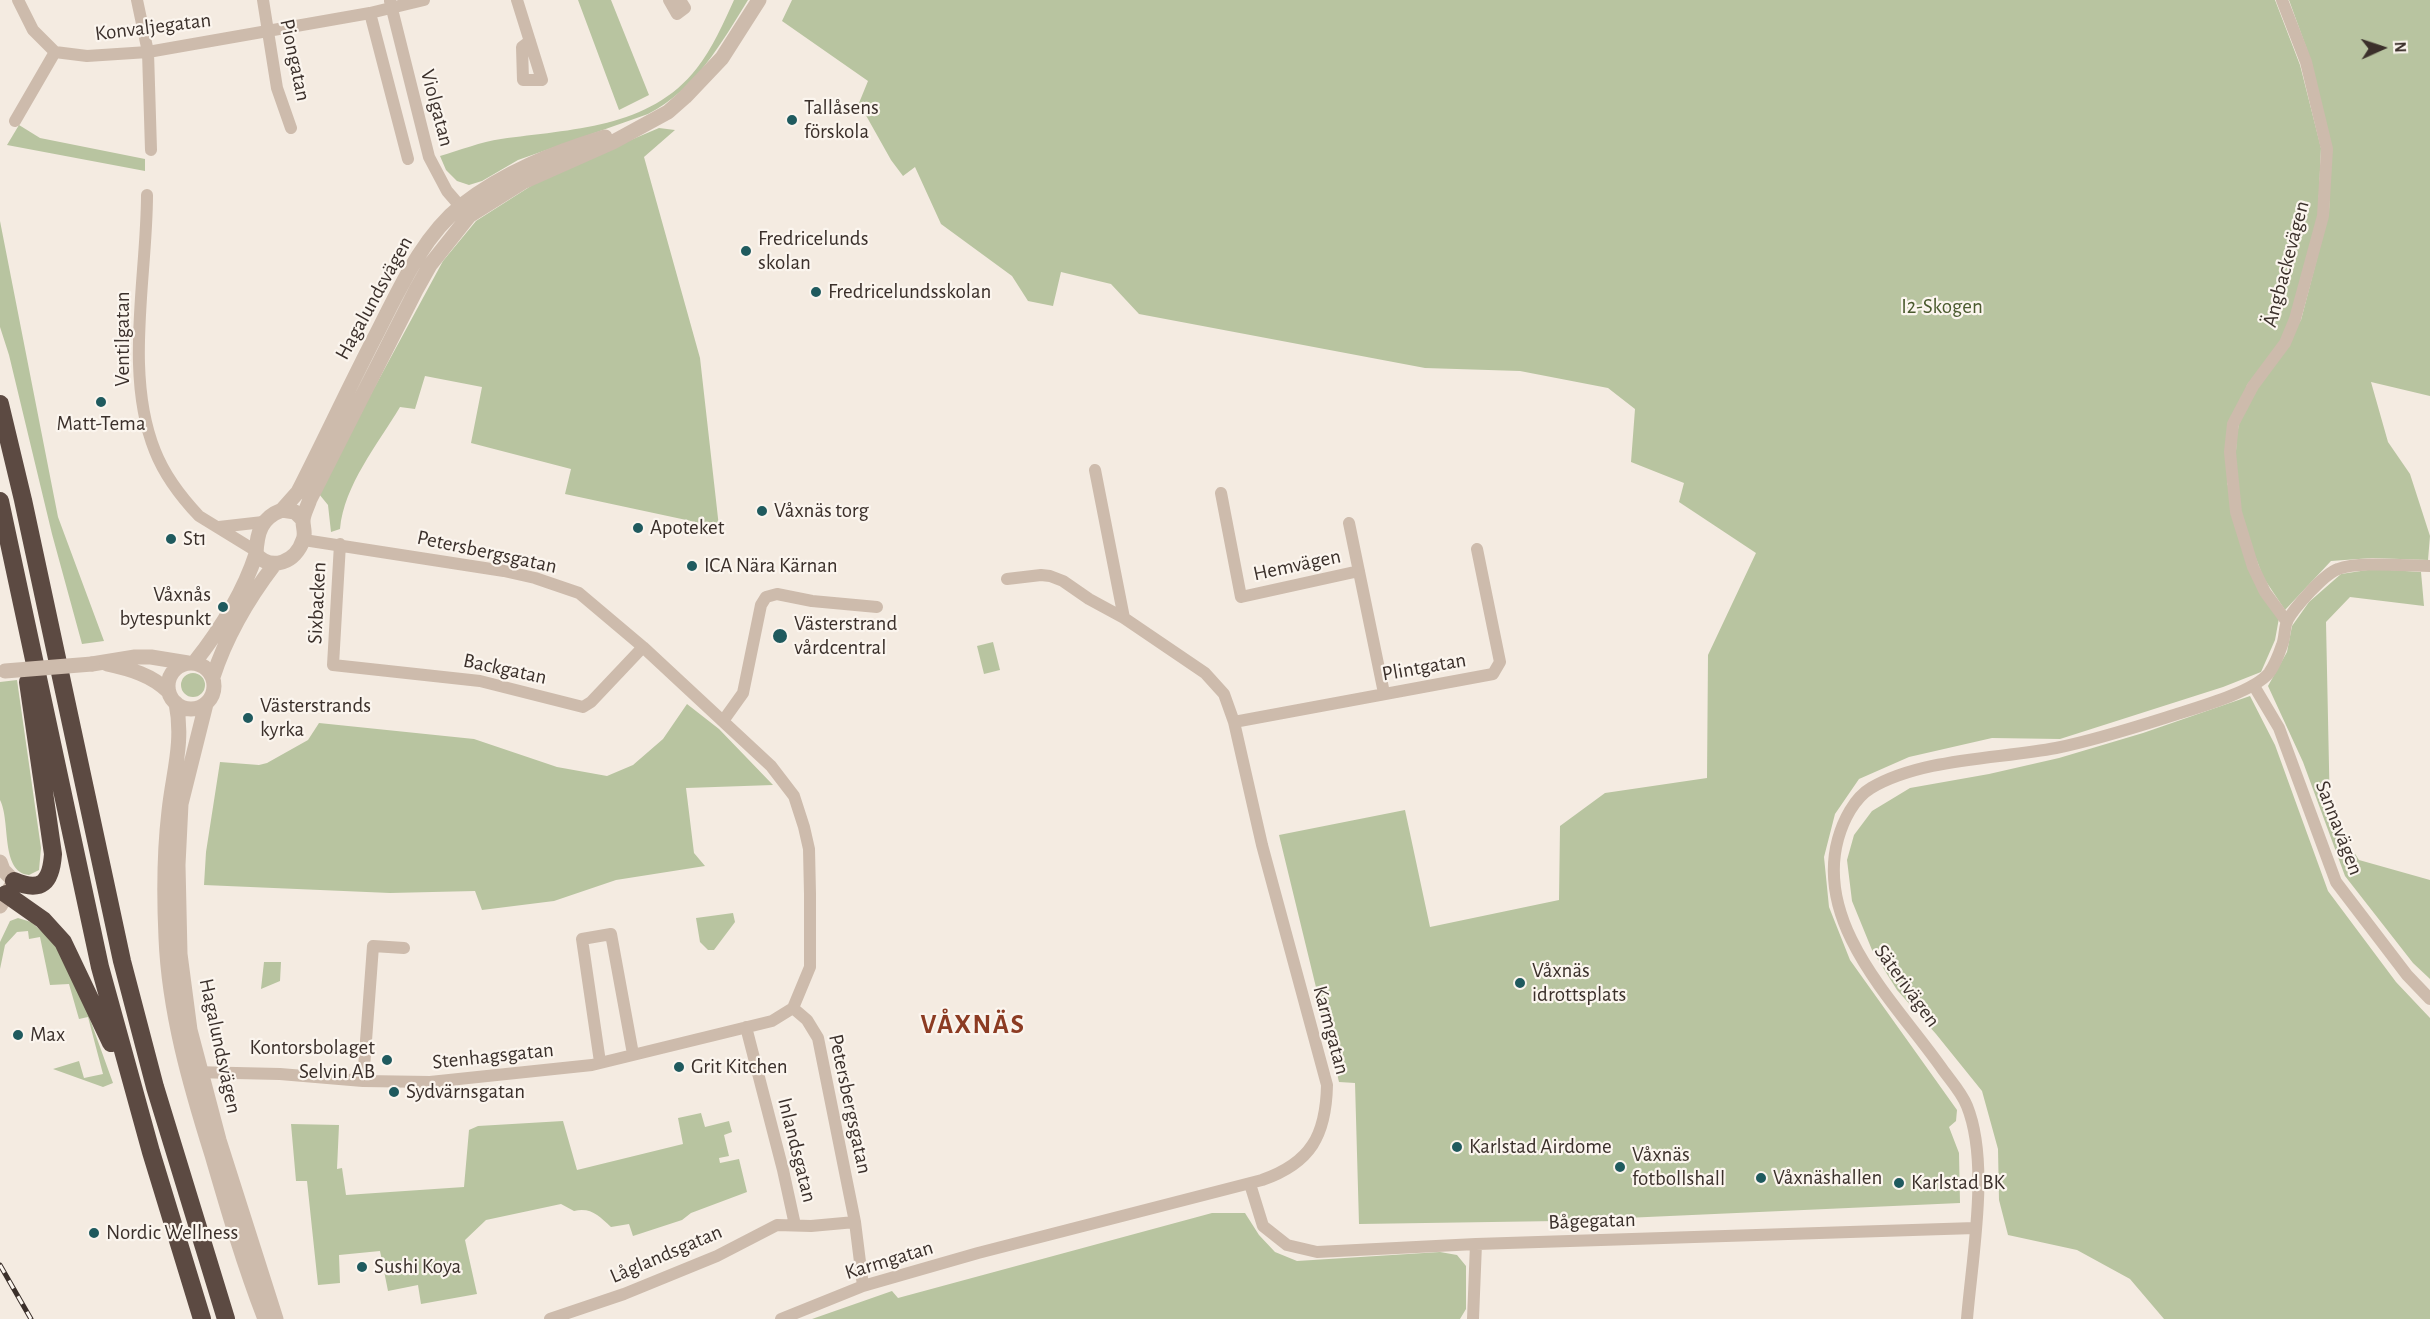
<!DOCTYPE html>
<html>
<head>
<meta charset="utf-8">
<style>
  body { margin:0 }
  #map { position:relative; width:2430px; height:1319px; overflow:hidden; background:#f4ebe1; font-family:"Alegreya Sans",sans-serif }
  canvas { display:block }
  .north { position:absolute; left:2352px; top:18px; width:60px; height:60px; -webkit-text-stroke:4px #fbf5ee; paint-order:stroke; rotate:87deg; font-size:16px; font-weight:700; line-height:24px; text-align:center; color:#3b302b }
  .north::after { content:''; display:block; margin:auto; width:21px; height:27px; background:#3b302b; clip-path:polygon(50% 0,100% 100%,50% 72%,0 100%) }
</style>
</head>
<body>
<div id="map">
<canvas width="2430" height="1319"></canvas>
<div class="north">N</div>
</div>
<script>
const ctx = document.querySelector('canvas').getContext('2d');
ctx.lineJoin = 'round';
function paint(path, color) {
  ctx.fillStyle = color;
  ctx.fill(path, 'evenodd');
}
function stroke(path, color, width, dash) {
  ctx.strokeStyle = color;
  ctx.lineWidth = width;
  ctx.lineCap = dash ? 'butt' : 'round';
  ctx.setLineDash(dash || []);
  ctx.stroke(path);
}
function drawText(font, color, halo, rows, align = 'center') {
  ctx.font = font + ' "Alegreya Sans",sans-serif';
  ctx.lineWidth = 4.5;
  ctx.setLineDash([]);
  ctx.textBaseline = 'middle';
  ctx.strokeStyle = halo;
  ctx.fillStyle = color;
  for (const [text, x, y, turn = 0] of rows) {
    ctx.save();
    ctx.translate(x, y);
    ctx.rotate((+turn || 0) * Math.PI / 180);
    ctx.textAlign = isNaN(turn) ? turn : align;
    if (halo) ctx.strokeText(text, 0, 0);
    ctx.fillText(text, 0, 0);
    ctx.restore();
  }
}
const green = new Path2D(`
  M578,0H611L649,95L619,110Z
  M734,0H748C721,44 695,90 648,114L518,160L482,181L469,185L457,181L446,170L440,156C460,150 481,142 501,139C570,129 650,129 697,68C712,49 724,22 734,0Z
  M792,0H2275L2300,65L2321,148L2318,215L2291,319L2279,344L2247,385L2227,483L2279,618L2275,640L2261,672L2223,687L2060,739L1992,738L1909,757L1859,779L1835,814L1824,857L1829,907L1850,960L1957,1110L1956,1121L1949,1127L1959,1153L1960,1203L1558,1221L1359,1224L1355,1083L1339,1082L1279,835L1405,810L1430,927L1559,900L1560,826L1605,793L1707,778L1708,655L1756,553L1679,502L1684,483L1631,462L1635,409L1608,388L1520,371L1425,368L1139,314L1111,284L1061,272L1053,306L1028,301L1012,276L941,224L915,167L903,176L891,160L859,103L868,81L782,21Z
  M2289,0H2430V396L2371,382L2388,442L2410,474L2430,536L2428,560L2372,558L2331,561L2285,610L2257,568L2240,510L2235,476L2237,426L2255,388L2301,320L2329,212L2331,149L2310,58Z
  M19,125L40,138L145,159V171L7,145Z
  M659,128L675,130L644,157L700,358L719,527L565,494L571,469L471,443L482,387L425,376L415,409L400,407C378,444 344,485 340,529L331,532L328,505L319,494L346,440L443,261L476,221L534,184L579,162Z
  M0,221L58,517L104,641L82,644L52,534L9,355L0,327Z
  M2374,569L2421,572L2424,606L2350,597L2326,622L2330,815L2359,860L2430,880V979L2413,963L2345,876L2303,762L2268,686L2287,652L2292,626L2309,602L2341,574Z
  M993,642L1000,670L984,674L977,646Z
  M181 685a12 12 0 1 1 24 0a12 12 0 1 1-24 0Z
  M17,680L41,848L39,870L29,875C0,872 11,821 0,800V682Z
  M2250,696L2275,745L2328,891L2396,982L2430,1018V1319H2164L2130,1279L2077,1250L2008,1235L1999,1200L1998,1149L1982,1091L1936,1034L1897,990L1872,950L1852,901L1847,860L1854,835L1872,811L1910,788L1989,774L2059,758L2143,733Z
  M687,704L719,729L773,785L686,788L694,853L705,866L616,880L554,901L482,910L475,891L390,893L204,885L206,852L220,762L259,765L267,763L308,740L319,723L474,739L557,767L607,776L633,765L663,739Z
  M733,913L735,922L714,950H708L700,942L696,918Z
  M18,918L31,922L53,941L82,997L113,1083L103,1087L53,1069L79,1061L84,1078L103,1074L88,1017L79,1019L69,984L50,985L40,937L29,939L28,931L17,932L5,945L0,969V942L10,921Z
  M264,962H281L280,981L261,989Z
  M701,1113L705,1127L729,1121L732,1132L724,1135L729,1156L719,1158L720,1163L739,1159L747,1192L691,1213L682,1220L633,1236L629,1224L611,1227C599,1216 591,1207 574,1211L561,1204L486,1220L465,1240L477,1294L421,1304L418,1285L388,1291L380,1251L339,1255L340,1283L318,1285L307,1181H296L291,1124L339,1125L337,1169L342,1168L346,1195L464,1187L469,1130L478,1126L563,1121L577,1170L683,1144L678,1118Z
  M1212,1213H1245L1259,1235L1275,1252L1297,1261L1440,1252L1457,1255L1466,1266V1309L1460,1319H812L892,1291L898,1298Z`);
const minor = new Path2D(`
  M18,0L33,30L55,52L87,56L148,52L370,13L424,0
  M137,0L148,52L151,150
  M263,0L277,88L291,128
  M517,0L542,80H523L522,47L530,41
  M669,0L677,14L685,8L680,0
  M2282,0L2306,62L2327,149L2323,216L2295,319L2285,343L2253,386L2233,424L2230,452L2236,512L2253,567L2265,592L2287,622
  M390,1L429,157L447,191L466,213
  M370,13L408,159
  M15,121L55,52
  M147,195C147,276 124,374 155,451C164,474 182,498 199,516L256,551
  M1095,470L1124,618
  M1221,493L1241,597L1359,571
  M1349,523L1384,693
  M219,527L263,522
  M340,544L333,665L480,681L583,707L591,702L643,647
  M2254,686L2279,728L2336,882L2407,975L2430,999
  M723,721L743,693L761,605L766,597L777,594L812,601L877,607
  M1234,722L1493,674L1500,662L1477,549
  M793,1008L807,1020L818,1038L855,1222L863,1286
  M746,1027L783,1170L795,1225
  M600,1062L582,939L611,934L633,1054
  M192,1072L280,1074L363,1081L430,1082L592,1065L772,1021L793,1008L810,967V894L809,849L804,827L794,796L771,766L643,647L579,593L535,578L504,571L304,540
  M363,1081L373,946L404,948
  M1250,1184L1263,1226L1287,1245L1317,1252L1476,1244L1975,1228
  M550,1319L624,1294L717,1256L777,1225L811,1226L855,1222
  M781,1319L863,1286L978,1253L1262,1180C1311,1163 1326,1135 1327,1085L1262,845L1234,722L1224,694L1205,673L1124,618L1089,599L1063,581L1050,576L1041,575L1007,579
  M1473,1319L1476,1244
  M1967,1319C1972,1257 1990,1163 1967,1106C1962,1093 1951,1081 1943,1070C1897,1004 1814,927 1838,839C1843,821 1854,798 1871,788C1922,758 1998,759 2056,748C2096,740 2136,727 2174,715C2199,707 2253,692 2269,673C2274,666 2279,654 2282,645C2285,638 2284,629 2287,621C2294,608 2324,574 2338,569C2358,561 2407,566 2430,566`);
const tertiary = new Path2D(`
  M282,510L298,492C325,439 350,385 377,333C400,288 422,237 462,205C505,172 553,153 605,137
  M303,520L295,512L282,510C261,518 257,532 256,554C271,572 296,562 303,540C306,534 303,528 303,521C303,514 308,506 310,499L416,290L430,265L469,216L523,182L613,142L668,112L685,97L722,58L759,0
  M194,663C220,630 243,594 256,554
  M168 686a23 23 0 1 1 46 0a23 23 0 1 1-46 0Z
  M92,664L135,657H151L188,663
  M107,664C130,669 152,675 169,692
  M213,677C226,637 248,599 274,565
  M176,703C184,742 173,773 169,811C164,853 164,896 166,938C169,1012 190,1085 212,1155C228,1210 244,1265 265,1319
  M206,704L181,804L178,865L180,954L190,1030L219,1140L276,1319
  M0,862L3,870L14,881L0,906`);
const motorway = new Path2D(`
  M0,404L23,500L122,961L155,1087L226,1319
  M0,501L100,967L151,1152L202,1319
  M14,881C42,893 51,882 53,854L28,682
  M6,894L43,920L63,942L111,1043`);
const rail = new Path2D(`
  M0,1265L31,1319`);
const tertiaryBridge = new Path2D(`
  M5,671L92,664`);
const markers = [
  [792,120,6,"#1f5a5e"],
  [746,251,6,"#1f5a5e"],
  [816,292,6,"#1f5a5e"],
  [101,402,6,"#1f5a5e"],
  [762,511,6,"#1f5a5e"],
  [638,528,6,"#1f5a5e"],
  [171,539,6,"#1f5a5e"],
  [692,566,6,"#1f5a5e"],
  [223,607,6,"#1f5a5e"],
  [780,636,8,"#1f5a5e"],
  [248,718,6,"#1f5a5e"],
  [1520,983,6,"#1f5a5e"],
  [18,1035,6,"#1f5a5e"],
  [387,1060,6,"#1f5a5e"],
  [679,1067,6,"#1f5a5e"],
  [394,1092,6,"#1f5a5e"],
  [1457,1147,6,"#1f5a5e"],
  [1620,1167,6,"#1f5a5e"],
  [1761,1178,6,"#1f5a5e"],
  [1899,1183,6,"#1f5a5e"],
  [94,1233,6,"#1f5a5e"],
  [362,1267,6,"#1f5a5e"]
];
const streetNames = [
  ["Konvaljegatan",153,27,-7],
  ["Piongatan",295,60,78],
  ["Violgatan",437,108,75],
  ["Ängbackevägen",2286,264,-75],
  ["Hagalundsvägen",374,298,-61],
  ["Ventilgatan",123,339,-90],
  ["Petersbergsgatan",487,552,12],
  ["Hemvägen",1297,565,-12],
  ["Sixbacken",317,603,-87],
  ["Plintgatan",1424,667,-10],
  ["Backgatan",505,669,12],
  ["Sannavägen",2339,828,69],
  ["Säterivägen",1907,986,54],
  ["Karmgatan",1331,1030,75],
  ["Hagalundsvägen",220,1046,78],
  ["Stenhagsgatan",493,1056,-6],
  ["Petersbergsgatan",850,1104,78],
  ["Inlandsgatan",797,1150,76],
  ["Bågegatan",1592,1221,-2],
  ["Låglandsgatan",666,1254,-23],
  ["Karmgatan",889,1260,-17]
];
const poiNames = [
  ["Tallåsens",804,108],
  ["förskola",804,132],
  ["Fredricelunds",758,239],
  ["skolan",758,263],
  ["Fredricelundsskolan",828,292],
  ["Matt-Tema",101,424,"center"],
  ["Våxnäs torg",774,511],
  ["Apoteket",650,528],
  ["St1",183,539],
  ["ICA Nära Kärnan",704,566],
  ["Våxnås",211,595,"right"],
  ["bytespunkt",211,619,"right"],
  ["Västerstrand",794,624],
  ["vårdcentral",794,648],
  ["Västerstrands",260,706],
  ["kyrka",260,730],
  ["Våxnäs",1532,971],
  ["idrottsplats",1532,995],
  ["Max",30,1035],
  ["Kontorsbolaget",375,1048,"right"],
  ["Selvin AB",375,1072,"right"],
  ["Grit Kitchen",691,1067],
  ["Sydvärnsgatan",406,1092],
  ["Karlstad Airdome",1469,1147],
  ["Våxnäs",1632,1155],
  ["fotbollshall",1632,1179],
  ["Våxnäshallen",1773,1178],
  ["Karlstad BK",1911,1183],
  ["Nordic Wellness",106,1233],
  ["Sushi Koya",374,1267]
];
const parkNames = [
  ["I2-Skogen",1942,307]
];
const districtNames = [
  ["VÅXNÄS",973,1025]
];
paint(green, '#b8c4a0');
stroke(minor, '#cdbbac', 12);
stroke(tertiary, '#cdbbac', 15);
stroke(motorway, '#5c4a42', 18);
stroke(rail, '#3b302b', 5);
stroke(rail, '#fbf5ee', 3, [9]);
stroke(tertiaryBridge, '#cdbbac', 15);
for (const [x, y, r, color] of markers) {
  const dot = new Path2D();
  dot.arc(x, y, r, 0, 2 * Math.PI);
  ctx.fillStyle = color;
  ctx.fill(dot);
  stroke(dot, '#fbf5ee', 2);
}
drawText('21px', '#3b302b', '#fbf5ee', streetNames);
drawText('21px', '#3b302b', '#fbf5ee', poiNames, 'left');
drawText('21px', '#4a5a2e', '#fbf5ee', parkNames);
ctx.letterSpacing = '1.5px';
drawText('bold 27px', '#8c3b22', '#fbf5ee', districtNames);
ctx.letterSpacing = '0px';
</script>
</body>
</html>
